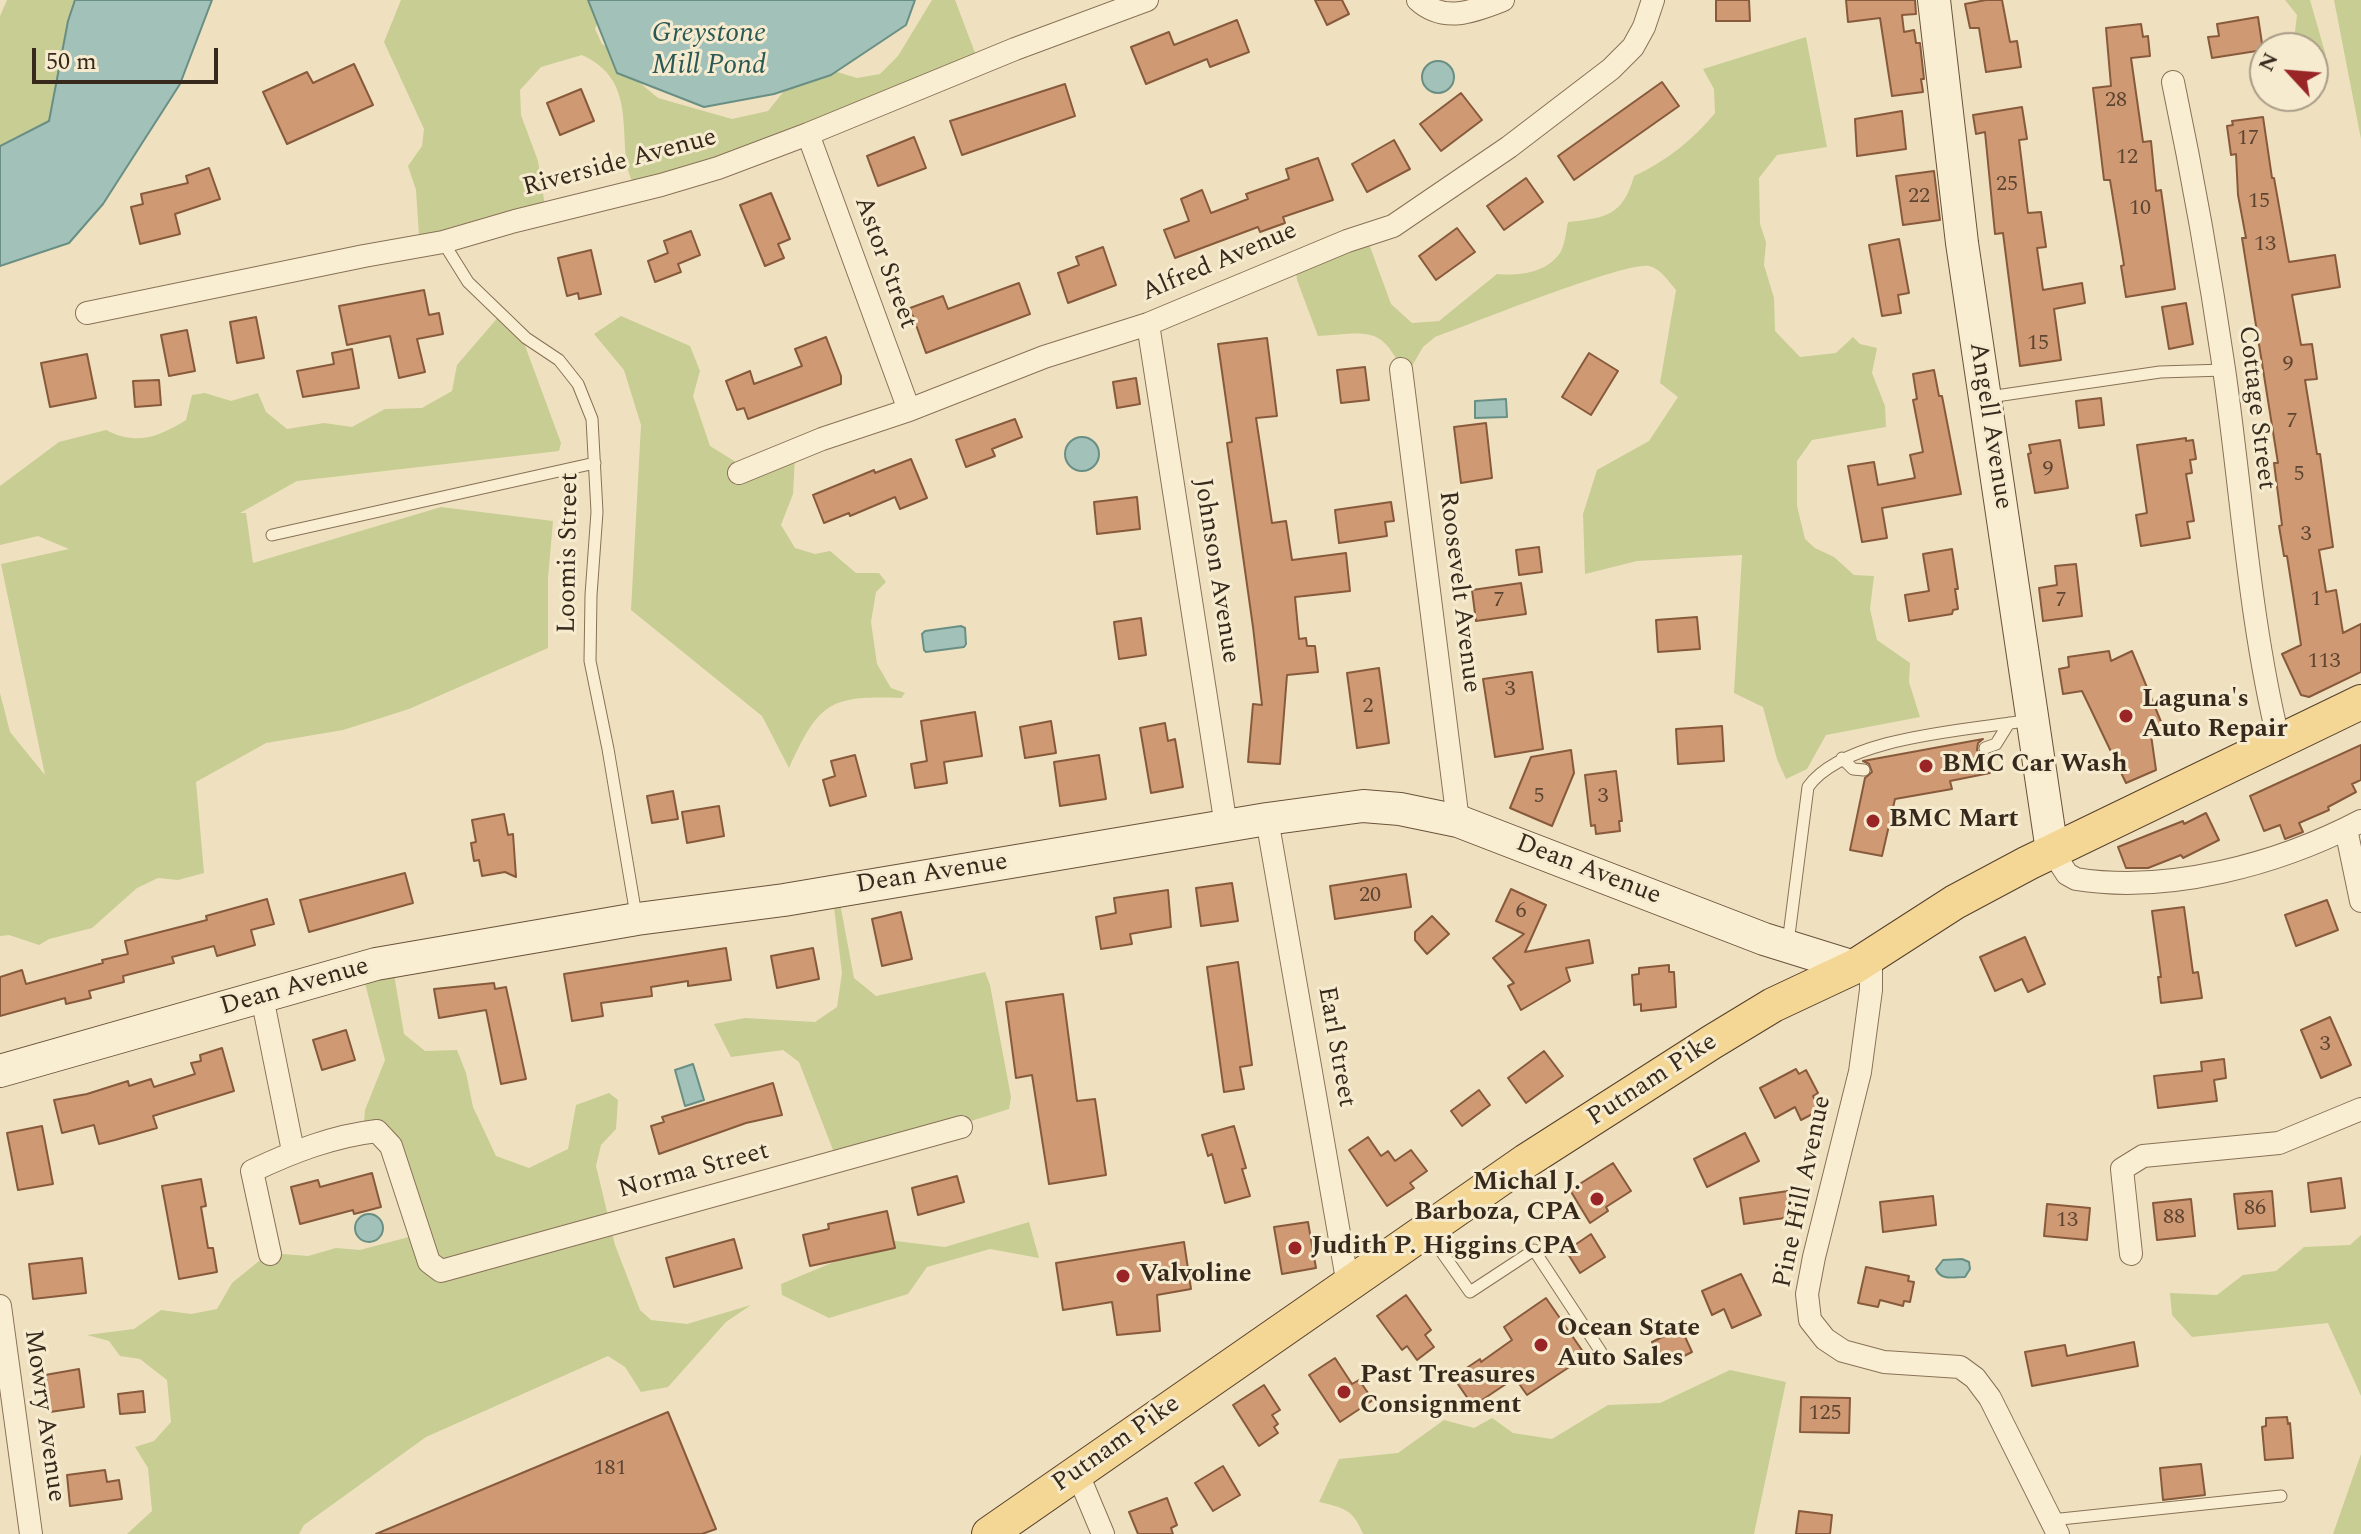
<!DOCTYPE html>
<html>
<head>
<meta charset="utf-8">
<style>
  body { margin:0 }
  #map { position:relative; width:2361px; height:1534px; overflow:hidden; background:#efe1bf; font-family:Spectral,serif }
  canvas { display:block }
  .north { position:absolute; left:2249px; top:32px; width:80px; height:80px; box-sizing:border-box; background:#f6ebcf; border:2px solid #aa9d87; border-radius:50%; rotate:296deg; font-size:22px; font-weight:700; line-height:32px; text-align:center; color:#37291c }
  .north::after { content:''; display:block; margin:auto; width:28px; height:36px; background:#992526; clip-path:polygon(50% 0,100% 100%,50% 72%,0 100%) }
  .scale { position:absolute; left:32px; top:48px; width:186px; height:36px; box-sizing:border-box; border:4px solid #37291c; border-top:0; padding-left:10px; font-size:24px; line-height:28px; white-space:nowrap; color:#37291c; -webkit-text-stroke:6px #f6ebcf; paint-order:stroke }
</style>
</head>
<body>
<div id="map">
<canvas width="2361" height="1534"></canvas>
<div class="north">N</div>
<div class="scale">50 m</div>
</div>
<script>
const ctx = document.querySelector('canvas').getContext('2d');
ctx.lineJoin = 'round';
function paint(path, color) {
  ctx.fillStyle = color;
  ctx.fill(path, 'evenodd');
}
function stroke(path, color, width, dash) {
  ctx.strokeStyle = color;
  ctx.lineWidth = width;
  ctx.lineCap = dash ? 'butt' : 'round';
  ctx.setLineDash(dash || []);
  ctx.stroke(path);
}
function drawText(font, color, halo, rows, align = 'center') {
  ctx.font = font + ' Spectral,serif';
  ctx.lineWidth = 6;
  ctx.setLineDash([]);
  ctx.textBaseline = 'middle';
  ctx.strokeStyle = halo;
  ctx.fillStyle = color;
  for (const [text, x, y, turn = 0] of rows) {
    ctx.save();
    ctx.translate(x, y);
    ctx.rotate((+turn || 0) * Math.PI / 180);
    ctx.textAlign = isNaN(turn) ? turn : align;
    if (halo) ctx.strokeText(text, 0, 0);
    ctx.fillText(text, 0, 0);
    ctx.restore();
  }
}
const green = new Path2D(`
  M7,0H163L156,19L0,171V16Z
  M401,0H607L595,29L602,44L631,61L640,83L658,98L732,119L768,111L800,71L827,69L857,78L880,74L898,56L932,0H955L980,66L639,196C635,187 629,176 627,166C621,121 632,78 582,55L541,67L520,90L521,115L538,161L547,219L420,251L416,190L408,166L422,146L424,129L384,42Z
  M2285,0H2310L2326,56L2294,40L2297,15Z
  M2334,0H2361V139Z
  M1806,37L1827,147L1777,155L1759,178L1760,224L1766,242L1764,265L1774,298L1775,331L1800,357L1836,353L1853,337L1860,344L1877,348L1872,373L1885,406L1886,427L1812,440L1797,461V506L1805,539L1815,548L1834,557L1854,575L1874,576L1870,609L1877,640L1910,663L1909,682L1920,717L1826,735L1807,769L1786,779L1777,759L1763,707L1734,693L1742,555L1637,561L1585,574L1583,514L1597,470L1649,441L1678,397L1660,383L1676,290C1669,282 1660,268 1649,266C1626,261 1468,325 1435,337L1423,347L1405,378C1383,324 1369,333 1318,336L1297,280L1296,270L1369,244L1391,304L1412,323L1439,321L1497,274C1519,276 1546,273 1560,253C1565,245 1566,231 1568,222C1607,218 1623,215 1634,176C1665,162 1693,140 1715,113L1714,89L1703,69Z
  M500,315L524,343L561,443L559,451L297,481L240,513H246L253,563L441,507L553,521L548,578V648L409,709L343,730L266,743L196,782L204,873L178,880L158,878L137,888L92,928L49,939L39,945L9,935L0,936V693L10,732L45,775L1,564L69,549L38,536L0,545V486L59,442L106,430C137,446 158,437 186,420L192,395L205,393L231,401L258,393L266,412L287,429L324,423L352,427L385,409L422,408L452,391L457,365Z
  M621,316L690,346L700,371L693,396L710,446L752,472L795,456L793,494L781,525L795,548L815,554L830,551L856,573H879L886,582L876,592L871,622L877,664L891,688L905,693L901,698C829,695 819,703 789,768L762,716L631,610L641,425L624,370L594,334Z
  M832,891L838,893L854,978L876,996L985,972L990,985L1011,1097L1009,1109L838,1163L799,1062L783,1050L731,1057L714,1024L745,1018L815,1022L837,1007L842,973Z
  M392,962L404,1034L425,1051L457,1050L466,1073L473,1107L496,1156L529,1168L568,1149L576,1105L609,1093L618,1100L616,1129L601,1145L596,1166L615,1245L640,1310L651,1320L687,1324L751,1305L726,1322L668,1387L641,1392L625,1367L608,1356L426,1437L304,1525L299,1534H127L152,1511L148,1468L135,1447L154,1441L171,1422L167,1380L140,1359L120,1356L109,1341L87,1335L134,1329L161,1310L191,1314L217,1309L232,1283L269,1253L308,1256L336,1248L360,1250L420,1234L391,1137L363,1134L365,1110L385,1060L361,968Z
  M1029,1222L1039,1258L990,1249L927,1267L908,1294L829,1318L782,1295L781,1284L887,1240L945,1247Z
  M2361,1235V1396L2328,1323L2192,1337L2172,1315L2170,1293L2217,1295L2243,1275L2276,1271L2304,1247L2350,1245Z
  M1730,1370L1786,1382L1754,1534H1363C1353,1509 1344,1508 1319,1502L1339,1459L1398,1453L1444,1420L1474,1428L1492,1418L1513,1433L1552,1439L1608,1405L1660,1403Z
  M2361,1454V1534H2333Z`);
const water = new Path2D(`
  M75,0H212L180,84L103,204L69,243L0,266V146L49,121L68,21Z
  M588,0H915L906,25L831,75L774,94L704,107L617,73Z
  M1422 77a16 16 0 1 1 32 0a16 16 0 1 1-32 0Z
  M1506,399L1507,417L1475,418V401Z
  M1065 454a17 17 0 1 1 34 0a17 17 0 1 1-34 0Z
  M961,626L965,628L966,644L964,647L926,652L924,650L922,634L925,631Z
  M693,1064L704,1100L685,1106L675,1070Z
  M355 1228a14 14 0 1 1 28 0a14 14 0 1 1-28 0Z
  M1962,1259L1969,1262L1970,1269L1965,1277C1954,1277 1941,1281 1936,1269L1943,1260Z`);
const building = new Path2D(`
  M1315,0H1342L1349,14L1327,25Z
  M1716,0H1749L1750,21H1716Z
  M1846,0H1915L1916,14L1902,15L1904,32L1914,30L1916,43H1920L1924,79H1921L1923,92L1892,96L1880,18L1848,22Z
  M1986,0H2002L2010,42L2017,41L2021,67L1986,72L1979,28H1970L1965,4Z
  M2258,17L2263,50L2212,58L2208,37L2219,36L2217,24Z
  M1237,20L1249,52L1210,67L1207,59L1146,84L1131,47L1169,32L1174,45Z
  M2141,24L2143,37L2148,36L2150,56L2131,58L2143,142L2151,141L2156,191L2161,190L2175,289L2126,297L2121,266L2124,265L2110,180H2104L2093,88L2111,86L2106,28Z
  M354,64L373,105L287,144L263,92L307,72L313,83Z
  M1662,82L1679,106L1574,180L1558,156Z
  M1065,84L1075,116L962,155L950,121Z
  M581,89L594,121L560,135L547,103Z
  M1461,93L1482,120L1441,151L1420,124Z
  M2022,107L2027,139L2019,140L2028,213L2041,212L2046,247L2037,248L2043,290L2082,283L2085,303L2054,309L2061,360L2020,366L2003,233L1995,234L1985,132L1976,134L1973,115Z
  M1902,111L1906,149L1857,156L1855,119Z
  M2263,117L2272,178H2274L2289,262L2335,255L2340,287L2292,295L2301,345L2312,344L2317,379L2305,380L2317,454H2320L2333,547L2319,550L2326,592L2336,590L2343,633L2361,624V672L2309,697L2301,695L2282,654L2301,645L2287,556H2284L2279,526L2282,525L2274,463H2278L2242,238H2246L2238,195L2236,154L2231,155L2227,126L2233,125L2232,121Z
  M914,137L926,168L878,186L867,156Z
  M1394,140L1410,169L1367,192L1352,164Z
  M1318,158L1333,200L1283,217L1285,223L1260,232L1258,227L1175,258L1164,230L1189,221L1181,199L1202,190L1211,213L1248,199L1246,194L1289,179L1286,169Z
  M209,168L220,199L175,214L180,234L140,244L131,207L143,204L141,194L188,183L186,176Z
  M1934,171L1940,220L1903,225L1896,176Z
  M1526,178L1543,202L1504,230L1487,206Z
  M771,193L790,239L778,244L784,258L765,266L740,205Z
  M1457,228L1475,252L1436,280L1419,256Z
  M691,231L700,255L678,264L681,272L655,282L648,261L668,253L664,241Z
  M1899,239L1909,293L1898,295L1901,313L1882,316L1869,245Z
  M1103,247L1116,285L1068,303L1058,273L1079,265L1076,257Z
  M591,250L601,294L579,299L578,293L567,296L558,258Z
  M1019,283L1030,314L926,353L910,308L943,296L948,309Z
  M424,290L429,315L439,313L443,334L417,339L425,372L399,378L390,336L347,345L339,306Z
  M2186,303L2193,344L2169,349L2162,307Z
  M256,317L264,358L237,363L230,322Z
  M187,330L195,371L169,376L161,335Z
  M826,337L841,376V384L748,419L744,408L737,410L726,381L750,371L754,384L802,366L795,349Z
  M1267,338L1277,416L1256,418L1272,523L1286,521L1292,560L1346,553L1350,591L1295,597L1299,639L1306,638L1307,646H1315L1318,672L1287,675L1280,764L1248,762L1253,704L1262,705L1253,627L1227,443L1232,442L1218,344Z
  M352,349L359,388L303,397L297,371L334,364L332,353Z
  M1589,353L1618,371L1591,415L1562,397Z
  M87,354L96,398L50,407L41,363Z
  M1365,367L1369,400L1341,403L1337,370Z
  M1934,370L1939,396H1942L1961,494L1882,508L1887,538L1862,542L1848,466L1874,462L1878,485L1915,478L1910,455L1923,452L1913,400L1917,399L1913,374Z
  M1136,378L1140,404L1117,408L1113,382Z
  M159,380L161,405L135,407L133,381Z
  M2101,398L2104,425L2079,428L2076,401Z
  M1015,419L1022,437L992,449L995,456L966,467L956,440Z
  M1486,423L1492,478L1461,483L1454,427Z
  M2186,438V441L2193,440L2196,459L2190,460L2192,473L2186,474L2194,521L2187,522L2190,538L2141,546L2136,515L2147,513L2137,445Z
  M2060,440L2068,488L2035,493L2028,454L2031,453L2029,445Z
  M911,459L927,498L900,509L895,497L850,516L849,513L824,523L813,495L874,470L875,473Z
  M1137,497L1140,529L1097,534L1094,502Z
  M1391,502L1394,521L1385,522L1387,536L1339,543L1335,510Z
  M1539,547L1542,572L1519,575L1516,550Z
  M1952,549L1958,589H1955L1958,609L1953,610L1952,614L1909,621L1905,595L1929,591L1923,554Z
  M2076,564L2082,616L2043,621L2039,588L2057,585L2055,566Z
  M1521,583L1526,614L1476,621L1472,590Z
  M1697,617L1700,649L1658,652L1656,620Z
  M1141,618L1146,655L1119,659L1114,622Z
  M2109,651L2111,661L2132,651L2164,729L2151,735L2156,770L2126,783L2082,691L2063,694L2059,669L2069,667L2068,657Z
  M1379,668L1389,743L1357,748L1347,673Z
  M1532,672L1543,749L1495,757L1483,679Z
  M975,712L982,756L944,762L947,783L915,788L911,764L927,761L921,721Z
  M1051,721L1056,753L1025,758L1020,727Z
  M1165,723L1168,741L1175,739L1183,787L1151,793L1140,728Z
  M1722,726L1724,761L1678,764L1676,729Z
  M1983,739L1978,743L1977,750L1980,755L1987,756L1990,773L1950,781L1952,789L1895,799L1882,856L1850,850L1865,778L1872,772L1869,764L1863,761Z
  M2361,745V780L2352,784L2356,792L2328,807L2329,810L2299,823L2303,832L2285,839L2280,825L2264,831L2250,796Z
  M1571,750L1574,773L1552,826L1510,808L1531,757Z
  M855,755L866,796L830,806L823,780L835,776L831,761Z
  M1099,755L1106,799L1060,806L1054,762Z
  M1616,771L1622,821H1619L1620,831L1596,834L1595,825L1591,826L1585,775Z
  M673,791L678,819L652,823L647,796Z
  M719,806L724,836L687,843L682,812Z
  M2206,813L2219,840L2183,858L2181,855L2148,868H2126L2118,847L2183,821L2184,824Z
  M504,814L508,835L513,834L516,877L505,872L482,876L479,860L474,861L471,843L476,842L472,820Z
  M405,873L413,903L309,932L300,900Z
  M1406,874L1411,907L1335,919L1330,886Z
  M1232,883L1238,921L1201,926L1196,888Z
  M1511,889L1546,905L1525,952L1589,940L1593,963L1566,968L1570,981L1521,1010L1508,986L1514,983L1493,958L1524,934L1496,921Z
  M1168,890L1171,927L1130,934L1132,944L1101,949L1096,917L1116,913L1114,898Z
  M267,899L274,924L251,930L255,945L217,956L214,946L172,957L174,963L123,976L124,982L89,991L91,998L66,1004L65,998L0,1016V977L22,970L26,984L103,963L102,960L128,954L125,941L207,920L206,916Z
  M2327,900L2338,930L2296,946L2285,915Z
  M2184,907L2193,973L2198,972L2202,998L2161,1003L2158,977H2161L2152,911Z
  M901,912L912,959L882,966L872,919Z
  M1432,916L1449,934L1427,954L1415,940V932Z
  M2025,937L2045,984L2028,992L2022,979L1995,991L1980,957Z
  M726,948L731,980L688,986V981L651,987L652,996L601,1003L603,1016L572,1021L564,974Z
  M813,948L819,979L777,988L771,956Z
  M1238,962L1252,1065L1240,1067L1244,1089L1224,1092L1207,967Z
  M1669,965V972H1674L1676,1007L1641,1011V1004L1634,1005L1632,975L1639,974V968Z
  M494,983L495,989L506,987L526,1079L501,1084L486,1010L439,1018L434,989Z
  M1063,994L1077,1101L1095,1099L1106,1175L1049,1184L1032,1075L1016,1078L1006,1002Z
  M2330,1017L2351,1065L2321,1078L2301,1030Z
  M346,1030L355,1060L322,1070L313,1040Z
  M222,1048L234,1091L153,1116L157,1128L115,1140L99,1144L94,1125L62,1133L54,1100L87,1094L128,1081L129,1086L151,1079L154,1087L195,1074L191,1063L201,1061L200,1055Z
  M1544,1051L1563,1076L1526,1103L1508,1078Z
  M2224,1059L2226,1078L2214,1080L2217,1101L2158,1108L2154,1076L2202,1071L2201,1062Z
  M1796,1069L1799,1074L1806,1070L1818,1093L1813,1096L1820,1110L1801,1120L1795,1107L1775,1118L1760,1088Z
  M773,1083L782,1115L746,1123L659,1154L651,1126L664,1122L662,1117Z
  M1479,1090L1490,1105L1462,1126L1451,1111Z
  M42,1126L53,1184L18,1190L7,1133Z
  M1234,1126L1246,1168L1242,1169L1250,1196L1225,1203L1212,1154L1208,1156L1202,1135Z
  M1745,1133L1759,1161L1707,1187L1694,1159Z
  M1368,1137L1381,1156L1388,1151L1395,1161L1411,1150L1427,1171L1410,1183L1414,1188L1387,1206L1349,1150Z
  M1613,1163L1631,1191L1606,1207L1608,1211L1590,1223L1570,1190Z
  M372,1173L381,1207L354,1214L353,1210L300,1224L291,1187L318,1180L320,1187Z
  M957,1176L964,1202L918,1215L912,1188Z
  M2341,1178L2345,1208L2311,1212L2308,1183Z
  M201,1179L206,1206L201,1207L208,1248H213L217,1272L179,1279L162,1186Z
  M1795,1190L1798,1216L1744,1224L1740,1198Z
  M2272,1191L2275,1226L2238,1229L2234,1194Z
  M1933,1196L1936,1225L1883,1232L1880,1202Z
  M2191,1199L2195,1236L2157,1240L2153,1203Z
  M2047,1204L2090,1208L2087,1240L2044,1236Z
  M887,1211L895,1248L810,1266L803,1235L829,1229L828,1224Z
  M1308,1222L1316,1268L1282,1274L1274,1227Z
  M1591,1234L1605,1257L1580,1273L1566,1251Z
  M734,1239L742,1268L674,1287L666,1258Z
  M1184,1242L1191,1289L1157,1295L1160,1331L1117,1335L1112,1302L1063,1310L1056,1263Z
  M82,1258L86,1293L33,1299L29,1264Z
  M1866,1267L1909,1276L1908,1281L1914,1282L1910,1302L1904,1301L1903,1306L1880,1300L1878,1307L1858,1303Z
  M1741,1274L1761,1315L1732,1328L1724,1309L1712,1315L1702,1291Z
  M1406,1295L1431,1330L1425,1335L1434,1347L1417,1360L1407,1346L1402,1350L1377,1316Z
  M1546,1298L1586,1356L1527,1395L1515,1378L1473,1406L1453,1377L1480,1359L1481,1362L1512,1340L1504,1327Z
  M1681,1328L1692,1352L1664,1366L1652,1342Z
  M2134,1342L2138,1366L2032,1386L2025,1352L2065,1345L2067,1356Z
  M1335,1358L1352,1384L1359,1380L1373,1400L1340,1422L1309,1375Z
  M79,1369L84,1407L50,1412L45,1375Z
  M1264,1385L1280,1410L1272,1415L1278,1424L1274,1427L1278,1433L1259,1446L1233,1405Z
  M143,1391L145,1412L120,1414L118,1394Z
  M1801,1397L1850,1398L1849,1433L1800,1432Z
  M668,1412L716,1529L702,1534H376Z
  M2287,1417L2288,1424L2290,1423L2293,1458L2265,1460L2262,1427L2266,1426V1418Z
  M2201,1464L2205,1495L2163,1500L2160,1468Z
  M1223,1466L1240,1495L1213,1511L1195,1483Z
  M105,1470L107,1482L119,1480L122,1499L70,1506L67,1475Z
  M1167,1498L1177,1525L1171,1528L1173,1534H1138L1129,1512Z
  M1799,1511L1832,1515L1830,1534H1796Z`);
const lane = new Path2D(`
  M443,242L468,282L526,338L559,360L578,384L592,419L597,512L591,595L590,661L608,749L636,915
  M1989,397L2160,372L2224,370
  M272,535L595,463
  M1985,748L1996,744L2009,723
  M1842,758L1853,769L1864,770
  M1788,943L1808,787C1844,736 1971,730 2031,720
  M1429,1234L1470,1292L1534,1250L1601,1352
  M2051,1520L2281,1496`);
const street = new Path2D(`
  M1418,0C1444,24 1475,11 1503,0
  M2173,82C2193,177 2210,273 2224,369C2242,494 2249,619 2279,742
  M808,134L909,410
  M87,313L364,256L443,242L515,221L661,185L718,168L808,134L1015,49L1147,0
  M1148,324L1226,826
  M1401,369L1458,821
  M739,473L822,439L909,410L1044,357L1148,324L1347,241L1393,226L1509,147L1611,69L1633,47L1644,27L1653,0
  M1267,819L1348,1285
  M2346,829L2361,901
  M2052,851L2067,874L2076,879C2168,894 2279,864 2361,821
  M1871,957V990L1860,1072L1814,1257L1807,1294L1810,1320L1825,1339L1843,1351L1884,1362L1960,1367L1975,1378L1990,1398L2058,1534
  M262,997L293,1151
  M270,1254L252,1171C292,1152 333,1136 377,1131L391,1146L429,1262L441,1271L961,1127
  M2131,1254L2122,1169L2143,1156L2279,1143L2361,1109
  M0,1306L31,1534
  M1077,1472L1103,1534`);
const secondary = new Path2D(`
  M1934,0L1962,243L2052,851
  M0,1071L376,964L637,919L784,900L1267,819L1363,806L1400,809L1458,821L1764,939L1854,967`);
const primary = new Path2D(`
  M989,1534L1526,1161L1712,1042L1773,1005L1854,967L1955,902L2028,863L2361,702`);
const markers = [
  [2126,716,8,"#992526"],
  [1926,766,8,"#992526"],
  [1873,821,8,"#992526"],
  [1597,1199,8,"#992526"],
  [1295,1248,8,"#992526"],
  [1123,1276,8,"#992526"],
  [1541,1345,8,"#992526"],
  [1344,1392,8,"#992526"]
];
const numberNames = [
  ["28",2116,102],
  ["17",2248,140],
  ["12",2127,159],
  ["25",2007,186],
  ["22",1919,198],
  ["15",2259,203],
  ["10",2140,210],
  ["13",2265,246],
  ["15",2038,345],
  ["9",2288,366],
  ["7",2292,423],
  ["9",2048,471],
  ["5",2299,476],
  ["3",2306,536],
  ["1",2316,601],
  ["7",1499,602],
  ["7",2061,602],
  ["113",2324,663],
  ["3",1510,691],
  ["2",1368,708],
  ["5",1539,798],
  ["3",1603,798],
  ["20",1370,897],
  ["6",1521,913],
  ["3",2325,1046],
  ["86",2255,1210],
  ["88",2174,1219],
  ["13",2067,1222],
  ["125",1825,1415],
  ["181",610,1470]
];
const streetNames = [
  ["Riverside Avenue",620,164,-15],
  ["Astor Street",884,263,70],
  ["Alfred Avenue",1220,263,-23],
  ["Cottage Street",2255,408,83],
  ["Angell Avenue",1989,426,81],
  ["Loomis Street",570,553,-89],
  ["Johnson Avenue",1215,571,81],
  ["Roosevelt Avenue",1458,592,83],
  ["Dean Avenue",1588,871,21],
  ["Dean Avenue",932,875,-9],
  ["Dean Avenue",295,988,-16],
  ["Earl Street",1335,1047,80],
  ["Putnam Pike",1653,1081,-33],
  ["Norma Street",694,1172,-15],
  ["Pine Hill Avenue",1804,1192,-78],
  ["Mowry Avenue",43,1416,82],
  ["Putnam Pike",1117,1445,-35]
];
const poiNames = [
  ["Laguna's",2142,701],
  ["Auto Repair",2142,731],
  ["BMC Car Wash",1942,766],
  ["BMC Mart",1889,821],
  ["Michal J.",1581,1184,"right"],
  ["Barboza, CPA",1581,1214,"right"],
  ["Judith P. Higgins CPA",1311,1248],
  ["Valvoline",1139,1276],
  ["Ocean State",1557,1330],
  ["Auto Sales",1557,1360],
  ["Past Treasures",1360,1377],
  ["Consignment",1360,1407]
];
const waterNames = [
  ["Greystone",709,36],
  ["Mill Pond",709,68]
];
paint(green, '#c7cd93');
paint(water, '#a2c1b8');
stroke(water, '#698f85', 2);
paint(building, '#cf9973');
stroke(building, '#885a3c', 2);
stroke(lane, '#887157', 13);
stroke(street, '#887157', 24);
stroke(secondary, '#6a523a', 34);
stroke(primary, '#563f2b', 36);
stroke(lane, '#faeed2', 11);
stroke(street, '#faeed2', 22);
stroke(secondary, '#faeed2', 32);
stroke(primary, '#f4d695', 34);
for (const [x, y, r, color] of markers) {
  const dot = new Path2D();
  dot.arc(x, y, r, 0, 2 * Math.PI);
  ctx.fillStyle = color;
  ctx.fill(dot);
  stroke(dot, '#f6ebcf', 3);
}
drawText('22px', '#5d4532', null, numberNames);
drawText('26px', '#37291c', '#f6ebcf', streetNames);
drawText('bold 26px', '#37291c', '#f6ebcf', poiNames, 'left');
drawText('italic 28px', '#2a5855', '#f6ebcf', waterNames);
</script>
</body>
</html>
